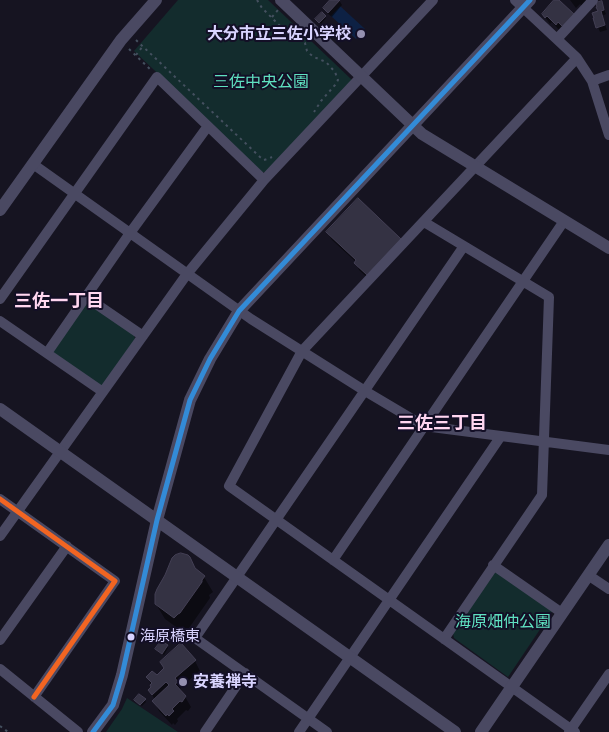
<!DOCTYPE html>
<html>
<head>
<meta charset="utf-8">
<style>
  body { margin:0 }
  canvas { display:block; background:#161421 }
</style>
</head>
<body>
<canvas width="609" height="732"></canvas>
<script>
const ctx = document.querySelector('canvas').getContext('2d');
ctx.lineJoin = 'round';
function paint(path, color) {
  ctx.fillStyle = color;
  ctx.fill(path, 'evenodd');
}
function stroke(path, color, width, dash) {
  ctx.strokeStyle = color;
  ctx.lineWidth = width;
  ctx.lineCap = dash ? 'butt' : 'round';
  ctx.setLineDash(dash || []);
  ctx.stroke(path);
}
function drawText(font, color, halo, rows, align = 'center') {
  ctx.font = font + ' "Noto Sans","Noto Sans JP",sans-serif';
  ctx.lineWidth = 4;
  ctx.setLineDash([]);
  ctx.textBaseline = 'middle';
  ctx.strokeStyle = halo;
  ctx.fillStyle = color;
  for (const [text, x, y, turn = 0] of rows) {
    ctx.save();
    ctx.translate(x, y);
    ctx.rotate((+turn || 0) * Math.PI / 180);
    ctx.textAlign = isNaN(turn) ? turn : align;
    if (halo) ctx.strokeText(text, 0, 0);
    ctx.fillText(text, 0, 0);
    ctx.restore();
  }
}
const green = new Path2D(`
  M178,0H268L352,80L266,172H262L134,51Z
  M85,304H90L134,335L135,339L103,385H98L53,353V349Z
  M494,573H497L553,610L508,677L454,638L453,633Z
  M127,698L178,732H106L122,709Z`);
const water = new Path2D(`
  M340,6L365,29L356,39L331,16Z`);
const shadow = new Path2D(`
  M332,0H339L342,5L332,17L327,13L324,8Z
  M557,0L574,15L560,31L552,22L550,24L543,14Z
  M570,0H588L582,6L580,4L576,8Z
  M601,3L606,14L602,16L607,30L600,32L594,19L600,11Z
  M325,17L326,18L321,24L318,21Z
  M358,200L372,282L359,270L356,262L332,240L327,232Z
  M196,571L204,577L213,592L209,595L210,598L189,628L186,629L183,632L165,619L156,604Z
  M167,646L168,648L164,655L157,649Z
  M195,661L200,671L180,688L191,707L188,711L186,710L177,719L178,721L175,725L173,723L172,725L159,711L154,701L155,700L150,691L153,688L147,677H157Z
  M145,700L146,702L142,706L137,702Z`);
const building = new Path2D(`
  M330,0H340L328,13L323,8Z
  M554,0H559L575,15L563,27L558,22L556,25L547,16L545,18L542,14Z
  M602,1L604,10L601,11L605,25L596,28L593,18H594L592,13L598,11L596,7H597L596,3Z
  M322,12L326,16L319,23L315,19Z
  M358,198L401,239L367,275L354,263L356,260L326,232Z
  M181,553L188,555L190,557L195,568L205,576L202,580V582L180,613L178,614L174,618L155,604V594L157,589L165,575L172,558L175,555Z
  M161,641L168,645L162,654L155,649Z
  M181,643L196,660L175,678L178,682L175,684L186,696L182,702L180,701L172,709L174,711L169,716L167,714L166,716L152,701L169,685L166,682L152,695L148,690L151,687L150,685L152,683L146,677L152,671L157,675L164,668L160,662Z
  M139,694L146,699L140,705L134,700Z`);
const path = new Path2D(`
  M257,0L262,8L281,27L288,31L294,33L305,43L307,51L310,54L314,57L326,62L335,72L338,80L335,85L321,101L314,112
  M272,17L278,10
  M136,40L260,157L264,160L270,158L272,157
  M129,49L151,70
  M136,55L143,46
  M0,726L8,732`);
const minor = new Path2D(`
  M515,0L577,58L592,81L609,135
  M557,39L593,0
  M592,81L609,75
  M33,164L251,319L365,391L424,426L609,450
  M424,222L549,297L542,495L444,639
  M86,297L143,336
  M0,299L157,77L264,180
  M0,321L103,392
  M47,353L130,233L208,126
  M0,499L115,581L34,697
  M0,536L187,274L264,180L433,0
  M333,560L564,221
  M493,565L562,613
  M588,575L609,589
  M0,640L67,546
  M0,669L78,732
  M205,732L245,673
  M299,732L501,436
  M327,732L195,638L464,246
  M569,732L609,674
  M575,732L229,486L302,351L577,58`);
const tertiary = new Path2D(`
  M281,0L422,134L609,248
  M0,210L121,40L156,0
  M0,409L455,732
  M93,732L113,705L122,675L157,520L190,400L210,359L239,311L530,0
  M481,732L609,545`);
const bus1 = new Path2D(`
  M93,732L113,705L122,675L157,520L190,400L210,359L239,311L530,0`);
const bus2 = new Path2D(`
  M0,499L115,581L34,697`);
const markers = [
  [361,34,5,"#9591b1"],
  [131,637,4.5,"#d9d4ff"],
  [183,682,5,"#9591b1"]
];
const busNames = [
  ["海原橋東",140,637]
];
const poiNames = [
  ["大分市立三佐小学校",351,34],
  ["安養禅寺",193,682,"left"]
];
const parkNames = [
  ["三佐中央公園",261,82],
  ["海原畑仲公園",503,622]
];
const neighbourhoodNames = [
  ["三佐一丁目",59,302],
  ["三佐三丁目",442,424]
];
paint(green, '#132c2d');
paint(water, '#0d2144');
paint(shadow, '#0007');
paint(building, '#343243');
stroke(building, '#433f54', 1);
stroke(path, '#44505f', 2, [2.5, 4]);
stroke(minor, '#4a4962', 10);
stroke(tertiary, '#4a4962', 12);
stroke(bus1, '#338bd7', 5);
stroke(bus2, '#f26522', 5);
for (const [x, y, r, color] of markers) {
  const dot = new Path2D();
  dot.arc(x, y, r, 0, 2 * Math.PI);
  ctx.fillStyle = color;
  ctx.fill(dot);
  stroke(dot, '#130f26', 2);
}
drawText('15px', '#d9d4ff', '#130f26', busNames, 'left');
drawText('bold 16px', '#d9d4ff', '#130f26', poiNames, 'right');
drawText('16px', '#5fe0c0', '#130f26', parkNames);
drawText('bold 18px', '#ffd6f0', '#130f26', neighbourhoodNames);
</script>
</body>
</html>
